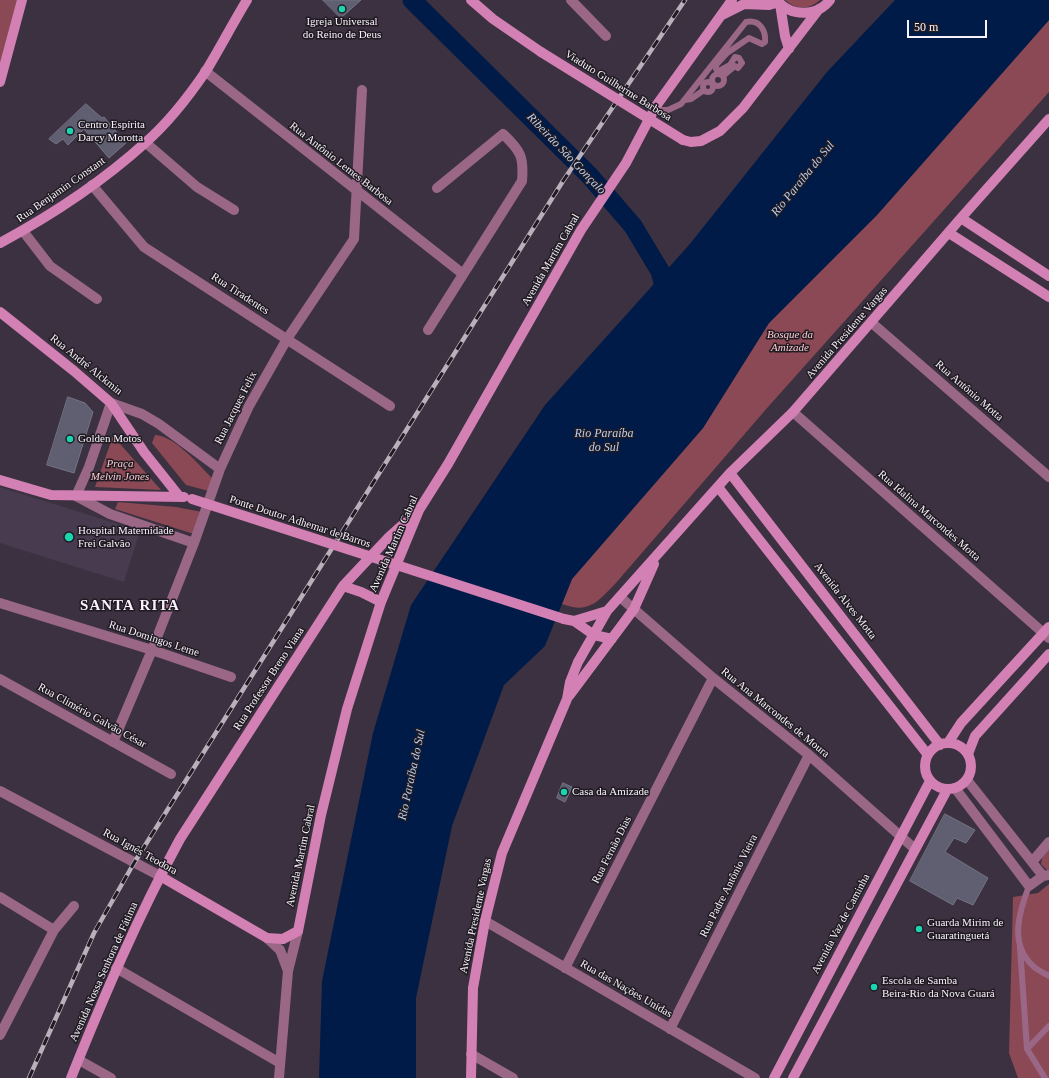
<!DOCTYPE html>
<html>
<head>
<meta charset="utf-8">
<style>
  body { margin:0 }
  #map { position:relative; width:1049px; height:1078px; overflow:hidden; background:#3c3140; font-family:"Times New Roman",serif }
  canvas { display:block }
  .scale { position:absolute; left:907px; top:20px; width:80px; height:18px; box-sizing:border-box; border:2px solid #f9f2fc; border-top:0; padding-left:5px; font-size:12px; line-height:14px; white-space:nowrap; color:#f9f2fc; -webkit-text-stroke:3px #201b22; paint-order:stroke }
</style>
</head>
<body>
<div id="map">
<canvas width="1049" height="1078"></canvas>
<div class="scale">50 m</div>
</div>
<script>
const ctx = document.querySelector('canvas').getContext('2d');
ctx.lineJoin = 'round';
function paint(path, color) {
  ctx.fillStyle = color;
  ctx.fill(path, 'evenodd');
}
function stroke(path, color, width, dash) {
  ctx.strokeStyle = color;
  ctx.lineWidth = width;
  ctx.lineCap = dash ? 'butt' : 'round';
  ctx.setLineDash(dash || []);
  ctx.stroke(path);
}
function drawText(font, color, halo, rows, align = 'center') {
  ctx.font = font + ' "Times New Roman",serif';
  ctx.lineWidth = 3;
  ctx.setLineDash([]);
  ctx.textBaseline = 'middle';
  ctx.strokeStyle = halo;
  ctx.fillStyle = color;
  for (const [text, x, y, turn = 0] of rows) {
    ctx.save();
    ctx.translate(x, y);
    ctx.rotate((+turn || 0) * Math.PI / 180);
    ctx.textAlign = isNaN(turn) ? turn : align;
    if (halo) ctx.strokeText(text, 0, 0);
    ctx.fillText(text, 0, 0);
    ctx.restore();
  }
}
const built = new Path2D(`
  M0,487L140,531L124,582L0,543Z`);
const green = new Path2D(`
  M0,0H17L0,65Z
  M785,0H820C809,10 796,10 785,0Z
  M1049,20V92L768,407L615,584C597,602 589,614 562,604L572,579L703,428L769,323L877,215Z
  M155,435C175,436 198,464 212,478L209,491L186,485L152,443Z
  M113,436L161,490L95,487Z
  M118,502L176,507L202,512L194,534L115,509Z
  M1049,847V870H1047L1041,864L1043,854Z
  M1049,884V1078H1018L1009,1053L1013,897L1038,893Z`);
const water = new Path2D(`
  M895,0H1049V20L877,215L769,323L703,428L572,579L545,646L504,685L452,826L416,998V1078H319L322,981L373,733L411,605L545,405L689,245L827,72Z`);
const river = new Path2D(`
  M412,0L589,175L633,226L660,271L668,302`);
const building = new Path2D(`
  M323,0H361L341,18Z
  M86,104L102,118L104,117L126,143L109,158L84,129L68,145L63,139L56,144L49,139Z
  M68,397L85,403L93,412L74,473L47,465Z
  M563,783L572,787L565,802L557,798Z
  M945,814L975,830L966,843L954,838L945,852L988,878L973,905L957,898L953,905L910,881Z`);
const lane = new Path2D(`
  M712 80a6 6 0 1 1 12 0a6 6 0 1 1-12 0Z
  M703 87a5 5 0 1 1 10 0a5 5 0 1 1-10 0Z
  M685,100L691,99L704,90
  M654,110H668L681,104L746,22C760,19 766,31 765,42L762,44L749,38L727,53L716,65V69L719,71L730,65L735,57L739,58L742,63L738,68L735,66L723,76
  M1029,886C1019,912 1009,944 1033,966C1037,970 1044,973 1049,976
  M1020,947L1027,1049L1045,1078
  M1027,1049L1049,1026`);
const street = new Path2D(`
  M571,0L606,36
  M205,71L463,274
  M146,143L197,187L234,210
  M92,185L144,247L390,406
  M23,231L50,266L97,299
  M872,323L1049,477
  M428,330L522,181C524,157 521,151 503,134L437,188
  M793,412L1049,638
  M194,543L110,514L76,496L89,467L111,403L142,414L159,424L220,469
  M620,597L713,678L809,755L915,849
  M0,603L152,650L231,677
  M0,679L171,774
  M113,742L152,650L194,543L220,469L249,406L287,339L354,239L362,90
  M967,780L1043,876
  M955,788L1029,886L1043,876L1049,875
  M0,791L160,876
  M1032,862L1049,842
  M0,897L54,930
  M485,921L755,1078
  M267,938L280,950L288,971
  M116,968L280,1063
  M565,968L713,678
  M670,1029L809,755
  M0,1035L54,930L74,906
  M471,1054L513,1078
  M79,1060L111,1078
  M279,1078L288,971L298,931`);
const secondary = new Path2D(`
  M471,0L493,19L541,52
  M777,0C790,17 817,17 830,0
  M780,4L785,36L789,49
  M722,15L744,4L769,5L779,2
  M0,82L22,0
  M683,140L691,142L701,141L720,131L743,108L819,9
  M961,218L1049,276
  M949,233L1049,297
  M0,243C50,216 103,181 145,143C168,123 189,96 206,71C220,48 233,23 247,0
  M0,312L74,371L111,403L144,452L179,496
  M730,473L940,745
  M0,480L51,495L184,497
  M718,487L928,755
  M343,586L361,592L381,602
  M564,619L574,621L594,635L612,639
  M574,621L607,611
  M569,696L634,609L654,564
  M948,743L961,723L1049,627
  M925 766a23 23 0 1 1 46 0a23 23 0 1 1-46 0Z
  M968,754L975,736L1049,654
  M160,876L267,938L283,939L298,931L321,815L347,709L381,602L419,510L448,464L581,230L626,163L656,106L732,0
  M71,1078C104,996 138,916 180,839L343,586L389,537L418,511
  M471,1078L473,988L485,921L502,853L567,699L570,682L578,662L607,611L730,473L793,412L961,218L1049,119
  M774,1078L930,781
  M793,1078L947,790`);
const rail = new Path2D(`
  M29,1078L94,933L134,863L563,181L685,0`);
const secondaryBridge = new Path2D(`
  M541,52L683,140
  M192,499L564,619`);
const markers = [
  [342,9,4,"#1bd5b1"],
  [70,131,4,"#1bd5b1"],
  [70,439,4,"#1bd5b1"],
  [69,537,5,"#1bd5b1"],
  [564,792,4,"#1bd5b1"],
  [919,929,4,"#1bd5b1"],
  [874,987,4,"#1bd5b1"]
];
const poiNames = [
  ["Igreja Universal",342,22,"center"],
  ["do Reino de Deus",342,35,"center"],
  ["Centro Espírita",78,125],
  ["Darcy Morotta",78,138],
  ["Golden Motos",78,439],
  ["Hospital Maternidade",78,531],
  ["Frei Galvão",78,544],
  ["Casa da Amizade",572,792],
  ["Guarda Mirim de",927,923],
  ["Guaratinguetá",927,936],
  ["Escola de Samba",882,981],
  ["Beira-Rio da Nova Guará",882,994]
];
const streetNames = [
  ["Viaduto Guilherme Barbosa",618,86,32],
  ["Rua Antônio Lemes Barbosa",341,164,38],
  ["Rua Benjamin Constant",61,190,-35],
  ["Avenida Martim Cabral",551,260,-60],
  ["Rua Tiradentes",240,294,33],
  ["Avenida Presidente Vargas",847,333,-49],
  ["Rua André Alckmin",86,365,39],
  ["Rua Antônio Motta",969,391,41],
  ["Rua Jacques Felix",236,408,-63],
  ["Rua Idalina Marcondes Motta",929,516,41],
  ["Ponte Doutor Adhemar de Barros",300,522,18],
  ["Avenida Martim Cabral",394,544,-66],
  ["Avenida Alves Motta",845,601,52],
  ["Rua Domingos Leme",154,639,18],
  ["Rua Professor Breno Viana",269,679,-57],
  ["Rua Ana Marcondes de Moura",775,713,39],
  ["Rua Climério Galvão César",92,716,29],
  ["Rua Fernão Dias",612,850,-63],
  ["Rua Ignês Teodora",140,852,29],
  ["Avenida Martim Cabral",301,856,-78],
  ["Rua Padre Antônio Vieira",729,886,-63],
  ["Avenida Presidente Vargas",476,916,-78],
  ["Avenida Vaz de Caminha",841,924,-62],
  ["Avenida Nossa Senhora de Fátima",104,972,-66],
  ["Rua das Nações Unidas",626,989,30]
];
const parkNames = [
  ["Bosque da",790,335],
  ["Amizade",790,348],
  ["Praça",120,464],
  ["Melvin Jones",120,477]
];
const waterNames = [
  ["Ribeirão São Gonçalo",566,154,46],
  ["Rio Paraíba do Sul",803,179,-51],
  ["Rio Paraíba",604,434],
  ["do Sul",604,448],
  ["Rio Paraíba do Sul",412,775,-78]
];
const districtNames = [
  ["SANTA RITA",130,606]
];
paint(built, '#483a4f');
paint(green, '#8a4954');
paint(water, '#001b48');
stroke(river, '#001b48', 19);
paint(building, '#5f5f71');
stroke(building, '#747386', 1);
stroke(lane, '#9b6787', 6);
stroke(street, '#9b6787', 10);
stroke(secondary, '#d381b4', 10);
stroke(rail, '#b9b0bc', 4.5);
stroke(rail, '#201b22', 3, [9]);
stroke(secondaryBridge, '#d381b4', 10);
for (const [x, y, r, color] of markers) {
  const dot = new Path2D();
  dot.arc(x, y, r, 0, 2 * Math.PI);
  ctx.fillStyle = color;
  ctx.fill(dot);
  stroke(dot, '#201b22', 1.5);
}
drawText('11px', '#f9f2fc', '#201b22', poiNames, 'left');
drawText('11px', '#f9f2fc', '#201b22', streetNames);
drawText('italic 11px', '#fbc9cf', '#201b22', parkNames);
drawText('italic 12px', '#b8d0f5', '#201b22', waterNames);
ctx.letterSpacing = '1px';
drawText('bold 15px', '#f9f2fc', '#201b22', districtNames);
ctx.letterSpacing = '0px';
</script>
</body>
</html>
